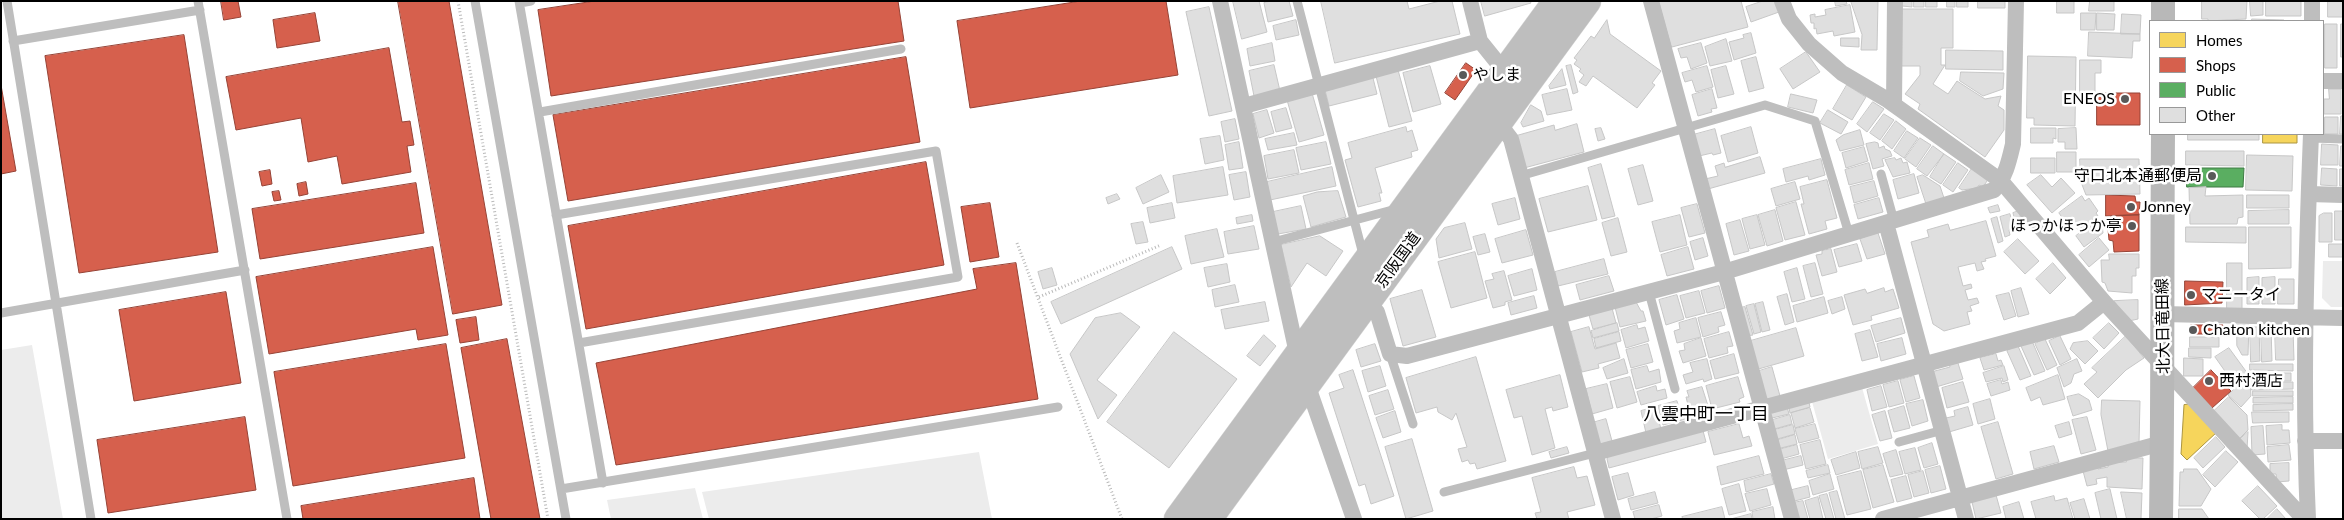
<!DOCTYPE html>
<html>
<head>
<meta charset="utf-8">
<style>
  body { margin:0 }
  #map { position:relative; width:2344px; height:520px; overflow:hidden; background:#fff; font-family:Lato,sans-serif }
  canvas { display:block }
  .frame { position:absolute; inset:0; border:2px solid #000; pointer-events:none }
  .legend { position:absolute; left:2149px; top:20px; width:175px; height:115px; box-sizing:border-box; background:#fff; border:1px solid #999; margin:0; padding:6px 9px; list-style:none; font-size:15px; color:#000 }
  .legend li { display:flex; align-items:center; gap:10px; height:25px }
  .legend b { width:25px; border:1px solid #999 }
</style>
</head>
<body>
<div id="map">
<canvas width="2344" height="520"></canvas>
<div class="frame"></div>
<ul class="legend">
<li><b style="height:14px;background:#f6d55c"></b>Homes</li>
<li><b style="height:14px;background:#d6604d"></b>Shops</li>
<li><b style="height:14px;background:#5aae61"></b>Public</li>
<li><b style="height:14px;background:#dfdfdf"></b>Other</li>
</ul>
</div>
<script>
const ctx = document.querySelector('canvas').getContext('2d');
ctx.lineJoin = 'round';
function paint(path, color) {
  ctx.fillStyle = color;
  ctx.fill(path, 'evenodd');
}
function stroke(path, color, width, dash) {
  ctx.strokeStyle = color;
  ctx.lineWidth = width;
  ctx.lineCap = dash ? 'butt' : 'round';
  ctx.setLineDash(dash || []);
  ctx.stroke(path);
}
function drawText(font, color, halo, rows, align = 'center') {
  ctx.font = font + ' Lato,"Noto Sans JP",sans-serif';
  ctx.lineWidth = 5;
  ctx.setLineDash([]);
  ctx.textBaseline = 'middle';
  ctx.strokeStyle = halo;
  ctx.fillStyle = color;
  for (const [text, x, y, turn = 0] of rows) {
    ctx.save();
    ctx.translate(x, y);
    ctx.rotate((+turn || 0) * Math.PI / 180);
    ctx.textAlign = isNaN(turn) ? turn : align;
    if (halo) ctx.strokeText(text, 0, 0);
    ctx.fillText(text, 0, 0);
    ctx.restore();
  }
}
const green = new Path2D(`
  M2323,261H2343V307H2331L2322,298Z
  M32,345L63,519H1V350Z
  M1861,384L1878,444L1828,459L1811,398Z
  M979,452L992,519H709L702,492Z
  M695,488L703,519H611L607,500Z`);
const homes = new Path2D(`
  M2263,134H2297V143H2263Z
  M2192,404L2217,432L2187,460L2181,454L2184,405Z`);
const shops = new Path2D(`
  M221,1H238L241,17L224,20Z
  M398,1H449L502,305L453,314Z
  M595,1H898L904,41L551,96L538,10Z
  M1081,1H1166L1178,75L970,108L957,21Z
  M315,13L320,41L277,48L273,20Z
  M184,35L218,252L79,273L45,56Z
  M389,48L402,122L410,121L414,145L407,146L411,172L342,184L337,156L308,162L301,118L236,130L226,77Z
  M906,57L920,142L568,201L553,115Z
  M1466,63L1476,70L1455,100L1445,93Z
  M1,85L16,171L1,174Z
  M2097,93H2140V125H2097Z
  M926,162L944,265L586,329L568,226Z
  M270,170L272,184L262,186L259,172Z
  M306,182L308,194L299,196L297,184Z
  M416,183L424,233L260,259L252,209Z
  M279,191L281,200L274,201L272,192Z
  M2106,195L2135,196L2136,202H2140L2139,215L2106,216Z
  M990,203L999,257L970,262L961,207Z
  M2139,215V251L2114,252L2113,241L2109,240L2108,229L2111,228V216Z
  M433,247L448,335L418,340L416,329L269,354L256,277Z
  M1016,263L1038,399L616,465L596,363L977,289L973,269Z
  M2185,281L2223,282L2222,303L2185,305Z
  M226,292L241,383L134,401L119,310Z
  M476,317L479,340L460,343L456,320Z
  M2191,325H2223V334H2191Z
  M507,339L540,519H491L461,348Z
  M446,344L465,458L293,486L274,372Z
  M2211,370L2231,391L2212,408L2193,388Z
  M245,417L256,490L108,513L97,440Z
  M474,478L480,519H303L301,506Z`);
const public = new Path2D(`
  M2187,168H2244L2243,187H2187Z`);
const building = new Path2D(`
  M1233,1H1259L1267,32L1242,39Z
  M1271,1H1289L1293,16L1268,22L1264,3Z
  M1321,1H1407L1409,9L1440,1H1452L1460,34L1335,63Z
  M1481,1H1530L1531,3L1485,16Z
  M1659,1H1741L1748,27L1672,47Z
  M1763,1H1775L1779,12L1751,22L1746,7Z
  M1835,1H1846L1847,4L1836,6Z
  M1851,1H1878L1877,50H1861L1862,35Z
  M1902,1H1912V7L1902,6Z
  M1914,1H1924V7H1914Z
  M1926,1H1937V7H1926Z
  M1947,1H1955V7H1947Z
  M1957,1H1968V7H1957Z
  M1978,1H2005V8H1978Z
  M2057,1H2074V13H2057Z
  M2090,1H2114V11H2089Z
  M2202,1H2247L2246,19L2208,21V19H2202Z
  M2250,1H2263V15L2251,16Z
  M2266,1H2301V16H2266Z
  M2328,1H2343V17H2328Z
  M1850,5L1855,32L1834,36L1833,31L1817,34L1816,28L1814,29V23H1811L1810,15L1815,14V17L1826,15L1825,10Z
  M1209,7L1232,111L1209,116L1186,12Z
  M1902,9H1953V48H1941V65H1945L1933,84L1948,94L1957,81L1985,99L2001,96L1998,106L2004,110V130L1985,157L1918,109L1920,104L1905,94L1920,75V66H1901Z
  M2081,13H2096L2095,30H2081Z
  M2097,13L2115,14L2114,30H2097Z
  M2122,14L2141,15L2140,34H2121Z
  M2252,19L2284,20V21H2252Z
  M1296,20L1299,35L1276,40L1273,26Z
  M1607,20L1610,34L1661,71L1652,83L1655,85L1637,108L1593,76L1586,86L1579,82L1584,75L1579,71L1581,69L1574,64L1577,60L1574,58L1591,36L1594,38Z
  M2325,24H2337V68H2325Z
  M2341,24H2343V57H2341Z
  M2089,32L2140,34V41H2133L2132,58L2088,56Z
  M1751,33L1756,53L1734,60L1729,42L1744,38L1743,35Z
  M1841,38H1859V47L1841,46Z
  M1726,39L1732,61L1710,66L1705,47Z
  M1272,43L1275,61L1250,66L1247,49Z
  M1701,43L1707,63L1691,69L1687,57L1681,58L1678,49Z
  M1946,50L2003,51V70L1946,69Z
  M1806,52L1820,72L1793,89L1780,69Z
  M2028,56L2076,57L2075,126L2034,125V118H2027Z
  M1756,57L1764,88L1749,92L1741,61Z
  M2080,60H2101V73H2095V102H2080Z
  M1274,65L1280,91L1254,96L1249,71Z
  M1571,65L1578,92L1573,94L1566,66Z
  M1430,66L1441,104L1413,112L1403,73Z
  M1707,66L1713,87L1696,92L1692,80L1685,82L1682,73Z
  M1726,66L1734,94L1718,98L1711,70Z
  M1562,69L1566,85L1550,89L1549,86Z
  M1398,70L1412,121L1389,127L1376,76Z
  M1961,72L2004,73L2003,89L1983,96L1960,81Z
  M1373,78L1377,94L1329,106L1325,90Z
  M1847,85L1866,97L1852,120L1833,109Z
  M1567,89L1572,110L1547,115L1542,95Z
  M1712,89L1717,108L1711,109L1712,112L1698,116L1692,95Z
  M2329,89H2341V114H2324V99H2329Z
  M1312,93L1324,135L1299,142L1287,100Z
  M1791,94L1817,100L1813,113L1788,107Z
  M1873,102L1884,109L1867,132L1857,124Z
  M1531,105L1541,111L1544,121L1523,127L1521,123Z
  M1286,108L1292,128L1276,132L1271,112Z
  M1267,110L1274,133L1259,138L1253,114Z
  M1828,110L1848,122L1841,134L1820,123Z
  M1884,114L1894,120L1880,140L1870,133Z
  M2341,116H2343V134H2340Z
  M2325,117H2338V134H2325Z
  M1235,119L1239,139L1225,142L1221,122Z
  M1896,121L1906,129L1892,149L1882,141Z
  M1577,124L1584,152L1524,168L1515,136L1554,125L1555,130Z
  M1406,127L1407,132L1412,130L1418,150L1411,152L1412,157L1375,168L1382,193H1379L1381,201L1358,207L1345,160L1352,158L1348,143Z
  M1751,127L1758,153L1728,162L1721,136Z
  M1601,128L1605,139L1598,141L1595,129Z
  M2031,128H2056V139L2053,138V143H2031Z
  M2076,128L2077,149H2065V142H2058V129Z
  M1715,129L1721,153L1713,155L1712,153L1699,156L1693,135Z
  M1860,130L1864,145L1840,151L1836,140L1843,135Z
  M1907,131L1918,138L1904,158L1894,151Z
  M1294,133L1297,145L1268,150L1265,139Z
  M2188,134H2259V140H2188Z
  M1220,136L1224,160L1205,164L1200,139Z
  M1920,138L1931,145L1916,167L1905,159Z
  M1239,142L1243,168L1229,170L1225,145Z
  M1326,142L1331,164L1301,170L1296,148Z
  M1875,142L1878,143L1879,148L1884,146L1885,149L1890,151L1892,156L1882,159L1884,166L1873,169L1866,144Z
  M2322,144L2338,145V165H2321Z
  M1933,146L1944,154L1927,176L1917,169Z
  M2341,146H2343V166H2340Z
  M1864,147L1868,161L1846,168L1842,153Z
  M1294,150L1299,173L1268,179L1264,156Z
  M2186,151H2244V166L2186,165Z
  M2057,152H2076V172H2057Z
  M1944,154L1956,162L1941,184L1930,177Z
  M2247,155L2293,156L2292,191L2246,190Z
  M1760,157L1765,173L1708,189L1705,179L1718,176L1715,166L1724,163L1725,167Z
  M1895,158L1896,160L1901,158L1903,163L1907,162L1910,173L1893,177L1885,160Z
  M2031,158H2055V173H2031Z
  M1821,159L1825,175L1809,180L1808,176L1786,182L1783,169Z
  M2080,159H2139L2140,194L2086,195L2081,182Z
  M1869,163L1873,179L1849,185L1845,170Z
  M1958,163L1968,170L1953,192L1943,185Z
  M1601,164L1615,216L1602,219L1588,168Z
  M1643,165L1653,201L1638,205L1628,169Z
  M1223,167L1228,195L1177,203L1173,176Z
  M1332,167L1336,186L1270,200L1267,182Z
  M1973,167L1989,178L1983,187L1979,185L1977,188L1962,190L1959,188Z
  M2322,168L2337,169V186L2321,185Z
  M2340,169H2343V186H2340Z
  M1246,172L1250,197L1234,200L1229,175Z
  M1914,174L1919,193L1898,199L1893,180Z
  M1161,175L1169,192L1143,204L1136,188Z
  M1923,175L1940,186L1944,198L1926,204L1917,177Z
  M2041,175L2052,187L2061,178L2075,193L2052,213L2027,185Z
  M1827,180L1837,218L1825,221L1827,229L1809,234L1801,204H1804L1800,187Z
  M1874,181L1878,196L1854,203L1850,187Z
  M1795,182L1800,199L1776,206L1771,189Z
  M1588,186L1597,220L1548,232L1539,199Z
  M2206,187L2205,196L2243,195V217L2238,218L2237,224H2190L2189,188Z
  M1338,191L1346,217L1311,227L1303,196L1317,192Z
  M1117,194L1120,199L1108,204L1106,198Z
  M2247,195H2289V208H2247Z
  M2082,196L2085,201L2089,198L2098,211L2096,213L2098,216L2078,230L2070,218L2065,222L2059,213Z
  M1515,198L1520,219L1498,225L1492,204Z
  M1879,198L1883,212L1858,219L1854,205Z
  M1796,202L1805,235L1785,240L1776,208Z
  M1172,203L1175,218L1150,223L1147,208Z
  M1697,204L1705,233L1689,237L1681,208Z
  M1998,205L2000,211L1990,213L1988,208Z
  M1301,206L1306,229L1278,234L1273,212Z
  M1775,210L1783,241L1767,246L1758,215Z
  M2289,210V224H2248V211Z
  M2019,211L2022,224L2016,225L2013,213Z
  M2335,211H2343V240H2335Z
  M2324,213H2332V242H2319V216Z
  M2010,214L2014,229L2009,230L2010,235L2005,237L2000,217Z
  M1252,215L1253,221L1237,224L1236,218Z
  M1680,215L1687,245L1660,252L1652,222Z
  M1757,215L1765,245L1750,249L1742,219Z
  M1997,217L2003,241L1998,243L1991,219Z
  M1618,218L1627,252L1611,256L1602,223Z
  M2098,219L2102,224L2103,233L2084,247L2076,236Z
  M1740,220L1749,251L1734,255L1726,224Z
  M1986,221L1996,256L1985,259L1986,261L1981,262L1984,269L1977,271L1975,263L1958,267L1963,286L1971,284L1972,288L1965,290L1968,300L1977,298L1979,303L1970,306L1972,311L1967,312L1970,324L1944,331L1933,324L1911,242L1929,237L1927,230L1948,224L1950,230Z
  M1143,222L1148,242L1136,244L1131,224Z
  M1465,223L1472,249L1439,258L1436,239L1444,228Z
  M1254,226L1259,249L1228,254L1224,232Z
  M2186,227H2246V243L2186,242Z
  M2249,227H2291V268L2249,269Z
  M1217,229L1224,257L1191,264L1185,236Z
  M1526,230L1533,255L1502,263L1495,239Z
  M1878,233L1885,254L1867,259L1860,239Z
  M1485,234L1490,252L1478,255L1473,237Z
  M1320,236L1343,251L1326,276L1307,263L1291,287L1281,245Z
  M1703,238L1708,256L1695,260L1690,242Z
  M2099,238L2109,250L2089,267L2079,255Z
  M2018,239L2039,261L2025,274L2004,252Z
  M1857,244L1862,261L1839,267L1834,250Z
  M2329,244H2343V257H2329Z
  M1172,247L1182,269L1061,324L1051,302Z
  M1688,247L1694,269L1667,276L1661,255Z
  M1831,249L1837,272L1822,276L1816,255L1822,254V251Z
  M1475,252L1487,298L1451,308L1438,262Z
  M2109,254H2139V268H2136V276H2132V293L2108,291L2105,283L2102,282L2101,260H2109Z
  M1604,259L1608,274L1558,286L1555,272Z
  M1815,263L1823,294L1811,297L1803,266Z
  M2053,263L2066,278L2050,294L2036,279Z
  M2227,263H2242V310L2227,311Z
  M1227,264L1230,282L1208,287L1204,268Z
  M1052,268L1057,285L1043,289L1038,272Z
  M1797,268L1805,299L1792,302L1784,272Z
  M1532,269L1537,290L1514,296L1508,276Z
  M1504,271L1512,300L1505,302V305L1493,308L1485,281L1494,279L1492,274Z
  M1609,276L1614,291L1580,300L1576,285Z
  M2259,277V304H2247V278Z
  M2275,277V304H2262V278Z
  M2279,279H2294V304H2278Z
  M1235,285L1239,302L1215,307L1212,290Z
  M1719,286L1725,308L1707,313L1701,291Z
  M1884,288L1885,292L1893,289L1899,308L1871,316L1872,320L1853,325L1844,295L1865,289L1867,293Z
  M2021,288L2029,314L2018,317L2011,291Z
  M1422,290L1436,337L1403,346L1390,299Z
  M1699,291L1705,313L1686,318L1680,296Z
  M2009,293L2016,316L2004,320L1996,296Z
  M1787,294L1794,322L1785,325L1777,297Z
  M1677,295L1684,319L1666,325L1659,300Z
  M1534,296L1537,308L1511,315L1508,303Z
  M1824,297L1828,313L1797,322L1793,306Z
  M1842,297L1845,309L1832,314L1828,301Z
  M2138,300V319L2129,321L2114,301Z
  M1265,302L1269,321L1225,329L1221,310Z
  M1636,302L1641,311H1643L1646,321L1620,327L1615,307Z
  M1763,302L1770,330L1762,332L1755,304Z
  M1754,304L1761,332L1754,334L1746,306Z
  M1745,307L1753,335L1746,336L1739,308Z
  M1612,308L1616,323L1593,329L1589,315Z
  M1721,312L1725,325L1718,327L1719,332L1703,337L1698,318Z
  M1121,313L1140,327L1097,380L1117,395L1098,419L1070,354L1095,318Z
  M1696,318L1701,337L1677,343L1674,331L1680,329L1679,323Z
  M1901,318L1905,333L1876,342L1871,326Z
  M1617,323L1619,331L1593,338L1591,331Z
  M2109,323L2119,333L2104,349L2093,338Z
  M1637,325L1638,329L1645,327L1649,341L1626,348L1621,330Z
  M2237,325H2249L2248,355H2242L2237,346Z
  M1589,327L1595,349L1616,343L1620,358L1598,364L1599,368L1582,372L1571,332Z
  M2250,327H2259L2260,361L2251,362Z
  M2261,327H2271L2272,361L2262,362Z
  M1796,328L1804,356L1755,370L1747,342Z
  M2275,329H2293L2294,360H2276Z
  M1870,330L1878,357L1862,361L1855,334Z
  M1174,332L1237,379L1169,468L1107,422Z
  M1619,332L1621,341L1596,348L1594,339Z
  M1729,332L1733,346L1727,347L1728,353L1709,358L1704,339Z
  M1264,335L1276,346L1260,366L1247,356Z
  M2060,336L2071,359L2060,365L2049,341Z
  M2126,336L2144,358L2126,370L2098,398L2084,384L2097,372L2092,368Z
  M2190,337H2219V347H2190Z
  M1701,338L1706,356L1683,363L1679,351L1685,350L1684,344Z
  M1902,338L1906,354L1881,361L1877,344Z
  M2045,339L2057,365L2047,370L2035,344Z
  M2032,341L2045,371L2034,375L2021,346Z
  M2088,341L2098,351L2085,364L2070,349L2073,343Z
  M1375,344L1381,361L1361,367L1356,350Z
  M1648,344L1653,362L1631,368L1626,350Z
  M2018,346L2031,376L2020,380L2007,351Z
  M2189,348H2211V358L2189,357Z
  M2229,348L2248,374L2234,384L2215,357Z
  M1734,354L1739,373L1715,379L1710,361Z
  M1996,354L1998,361L2001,360L2003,365L1984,370L1980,358Z
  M1476,357L1506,461L1477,469L1475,463L1470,464L1468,460L1462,462L1458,449L1467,447L1456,413L1452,420L1438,412L1437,407L1416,413L1406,378Z
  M2184,358L2203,359V376H2184Z
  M1624,359L1628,373L1607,379L1603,368Z
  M1707,359L1712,379L1704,382L1703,379L1686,384L1683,375L1693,372L1690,363Z
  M2077,359L2082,371L2074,374L2071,383L2064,387L2057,368Z
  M1957,360L1963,379L1936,387L1931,372L1950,367L1949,363Z
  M2250,364H2293V371L2250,370Z
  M1380,366L1386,386L1368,392L1362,371Z
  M1647,366L1649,372L1659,369L1661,382L1636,389L1631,370Z
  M2004,366L2008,380L2003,382L2002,378L1986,382L1983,373Z
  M1772,367L1780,396L1764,401L1756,372Z
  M1353,370L1394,496L1371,504L1365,484L1359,486L1329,393L1344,388L1339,375Z
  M2252,373H2291V381H2252Z
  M1560,375L1568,407L1553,411L1552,407L1545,409L1555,448L1532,455L1522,416L1514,418L1506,390Z
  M2058,375L2065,399L2043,405L2040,397L2031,401L2026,388Z
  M1914,376L1920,398L1906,402L1900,380Z
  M1630,377L1637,402L1617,408L1610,382Z
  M1738,377L1744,397L1739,399L1740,402L1712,409L1706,386Z
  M2001,380L2002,384L2008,382L2010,390L1991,396L1987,384Z
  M1898,381L1904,403L1889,407L1883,385Z
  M2250,381L2251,396L2241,407L2228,395L2241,382Z
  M1963,382L1969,402L1947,408L1942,388Z
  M2252,382H2293V389L2252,390Z
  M1607,384L1613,408L1592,414L1586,389Z
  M1656,386L1657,391L1665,389L1667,398L1641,405L1637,392Z
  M1881,386L1887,407L1872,411L1867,390Z
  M1702,387L1710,412L1691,417L1686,397H1689L1687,391Z
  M1388,390L1394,409L1375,415L1369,396Z
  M2253,391H2293V396H2253Z
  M2079,394L2089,400L2092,410L2073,416L2067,397Z
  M2229,397L2247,415L2248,430L2238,440L2212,413Z
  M2293,397V403H2253V398Z
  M1808,398L1810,407L1790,413L1788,403Z
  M1990,399L1995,419L1978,424L1973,404Z
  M1923,400L1928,421L1912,426L1906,404Z
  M2102,400L2140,401L2139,443L2108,451L2101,415Z
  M1677,401L1680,411L1687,410L1690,418L1663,425L1658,406Z
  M1786,403L1789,414L1768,419L1765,409Z
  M2293,404V410L2253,411V405Z
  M1904,406L1910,428L1894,432L1888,411Z
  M1655,407L1661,429L1646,433L1641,411Z
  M1968,407L1973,425L1949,432L1946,418L1955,416L1954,411Z
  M1810,408L1814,422L1795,428L1791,413Z
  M1395,411L1401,432L1383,438L1376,418Z
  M1885,411L1892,438L1880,441L1872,415Z
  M2252,412H2289V422L2253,423Z
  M1790,415L1792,424L1771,430L1769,421Z
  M2087,417L2096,450L2081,454L2072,420Z
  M1606,419L1612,441L1598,445L1592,423Z
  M1998,422L2013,474L1996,479L1981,427Z
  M2069,422L2072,434L2059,438L2055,426Z
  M1739,424L1743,438L1749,436L1752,446L1714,455L1708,432Z
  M1815,424L1819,438L1799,443L1795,429Z
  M1793,425L1795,434L1774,440L1771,431Z
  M2282,425V430H2289L2290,443L2267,445L2266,426Z
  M2263,426L2265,454L2252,455L2251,427Z
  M1702,427L1706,442L1609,468L1607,459L1610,452Z
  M2248,432L2247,450L2238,441Z
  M1795,435L1797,444L1777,449L1775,441Z
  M2216,437L2225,447L2203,468L2194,458Z
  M1412,439L1433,511L1406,519L1385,447Z
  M1820,440L1826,464L1806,469L1800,445Z
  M1932,443L1938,464L1924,468L1918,448Z
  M1797,445L1799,454L1781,459L1778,450Z
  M2289,445L2291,460L2268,462L2267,447Z
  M2054,446L2059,462L2034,469L2030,452Z
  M1567,447L1569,453L1551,458L1549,452Z
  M1878,447L1883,463L1862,469L1858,452Z
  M1915,448L1921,470L1905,474L1899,452Z
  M1896,450L1903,474L1890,477L1883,454Z
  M2226,451L2238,462L2215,487L2203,475Z
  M1856,452L1860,468L1836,475L1831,460Z
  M1759,456L1764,474L1721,485L1717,467Z
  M1801,456L1803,465L1783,470L1781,461Z
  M2126,458H2143L2142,489L2107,487V477L2096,479L2097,484L2087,486L2083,471L2097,466L2098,469L2108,467L2109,463L2126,462Z
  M2289,463V481L2277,482L2276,474H2270V464Z
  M1828,465L1830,473L1808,478L1806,471Z
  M1883,465L1894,502L1873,508L1863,470Z
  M1940,466L1946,489L1931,493L1925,470Z
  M1574,467L1577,478L1587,476L1595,505L1567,512L1569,519H1537L1535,513L1541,512L1532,478Z
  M2184,469H2197L2211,489L2201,506H2179L2180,472H2183Z
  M1861,471L1871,509L1847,515L1837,477Z
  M1923,471L1929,493L1914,497L1908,475Z
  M1628,473L1634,495L1618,500L1612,477Z
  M1771,474L1774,484L1746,492L1744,481Z
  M1830,474L1834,489L1813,495L1809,481Z
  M1906,476L1912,498L1897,502L1891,480Z
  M1739,484L1746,511L1729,515L1722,489Z
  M1808,486L1810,497L1791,502L1788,491Z
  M2258,486L2277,506L2263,519H2260L2242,501Z
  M1767,489L1771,505L1750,511L1745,494Z
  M2110,489L2117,519H2101L2095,493Z
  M1837,491L1845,519H1836L1829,493Z
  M1655,492L1658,503L1631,510L1628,499Z
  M2121,492L2142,493L2141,519H2127Z
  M1827,494L1834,519H1826L1819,496Z
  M1996,495L2001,513L1976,519L1972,502Z
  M2054,496L2055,501L2067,498L2073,519H2036L2031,502Z
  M1818,497L1823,519H1810L1805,501Z
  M2084,499L2090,519H2075L2070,503Z
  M1803,501L1808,519H1797L1793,503Z
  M2019,502L2024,519H2006L2003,507Z
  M1659,505L1662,516L1651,519H1635L1633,512Z
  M1722,507L1725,519H1683L1682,517Z
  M1773,507L1775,519H1753L1752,512Z
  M2179,509H2202L2209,519H2179Z
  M2277,509L2286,519H2267Z
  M1751,514L1752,519H1731Z`);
const path = new Path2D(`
  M458,1L548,519
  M1017,243L1122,519
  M1039,297L1161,245`);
const lane = new Path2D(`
  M7,1L91,519
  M198,1L287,519
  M475,1L566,519
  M519,1L603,483
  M1297,1L1364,258
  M520,3L531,1
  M13,41L200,10
  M540,112L901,49
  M2311,138L2343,139
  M1881,174L1894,221
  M1520,176L1765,105L1815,121L1849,234
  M556,215L936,151L958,277L579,343
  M1273,242L1396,209
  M1649,292L1675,389
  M1,313L245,270
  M1390,354L1413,424
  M1899,442L1943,430
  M561,489L1058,407
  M1444,492L1595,453`);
const street = new Path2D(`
  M1220,1L1298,358L1354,519
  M1470,1L1480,41
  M1651,1L1792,519
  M1782,1L1789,19L1809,44L1842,73L1886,99L2001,181L2104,302L2304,519
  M2312,1V21
  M2323,81H2343
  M1894,105L1895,1
  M1244,106L1480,41L1505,72
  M1498,122L1511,139L1613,519
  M2309,194L2343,195
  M1886,223L1966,519
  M1367,303L1377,312L1390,354L1407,356L1724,272L1994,190C2006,176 2009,161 2013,144L2016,1
  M2162,314L2343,318
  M2305,441H2343
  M1595,453L2078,323L2104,302
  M1883,519L2162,443
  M2308,519C2302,390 2306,262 2311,134`);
const secondary = new Path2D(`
  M2163,21V1
  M2161,519C2163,390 2162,262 2163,134`);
const highway = new Path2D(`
  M1178,519L1557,1
  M1208,519L1587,1`);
const markers = [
  [1463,75,5,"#595959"],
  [2125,99,5,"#595959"],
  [2212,176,5,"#595959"],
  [2131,207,5,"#595959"],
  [2132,226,5,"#595959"],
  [2191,295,5,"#595959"],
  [2193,330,5,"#595959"],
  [2209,381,5,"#595959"]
];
const poiNames = [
  ["やしま",1473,75],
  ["ENEOS",2115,99,"right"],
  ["守口北本通郵便局",2202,176,"right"],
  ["Jonney",2141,207],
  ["ほっかほっか亭",2122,226,"right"],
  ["マニータイ",2201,295],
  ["Chaton kitchen",2203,330],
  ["西村酒店",2219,381]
];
const streetNames = [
  ["京阪国道",1398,260,-54],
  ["北大日竜田線",2163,326,-91]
];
const neighbourhoodNames = [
  ["八雲中町一丁目",1706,414]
];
paint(green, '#ececec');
paint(homes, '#f6d55c');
stroke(homes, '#ac9540', 1);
paint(shops, '#d6604d');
stroke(shops, '#964336', 1);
paint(public, '#5aae61');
stroke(public, '#3f7a44', 1);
paint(building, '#dfdfdf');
stroke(building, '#c7c7c7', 1);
stroke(highway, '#dbdbdb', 29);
stroke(path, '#b9b9b9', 3, [1, 2.5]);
stroke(lane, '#bebebe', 9);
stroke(street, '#bebebe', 16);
stroke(secondary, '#b8b8b8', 24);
stroke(highway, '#bebebe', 28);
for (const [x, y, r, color] of markers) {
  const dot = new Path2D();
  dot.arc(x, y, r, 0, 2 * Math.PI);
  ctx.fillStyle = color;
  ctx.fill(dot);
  stroke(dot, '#fff', 2);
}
drawText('16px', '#000', '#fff', poiNames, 'left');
drawText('16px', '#000', '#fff', streetNames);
drawText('18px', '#000', '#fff', neighbourhoodNames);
</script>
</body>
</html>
